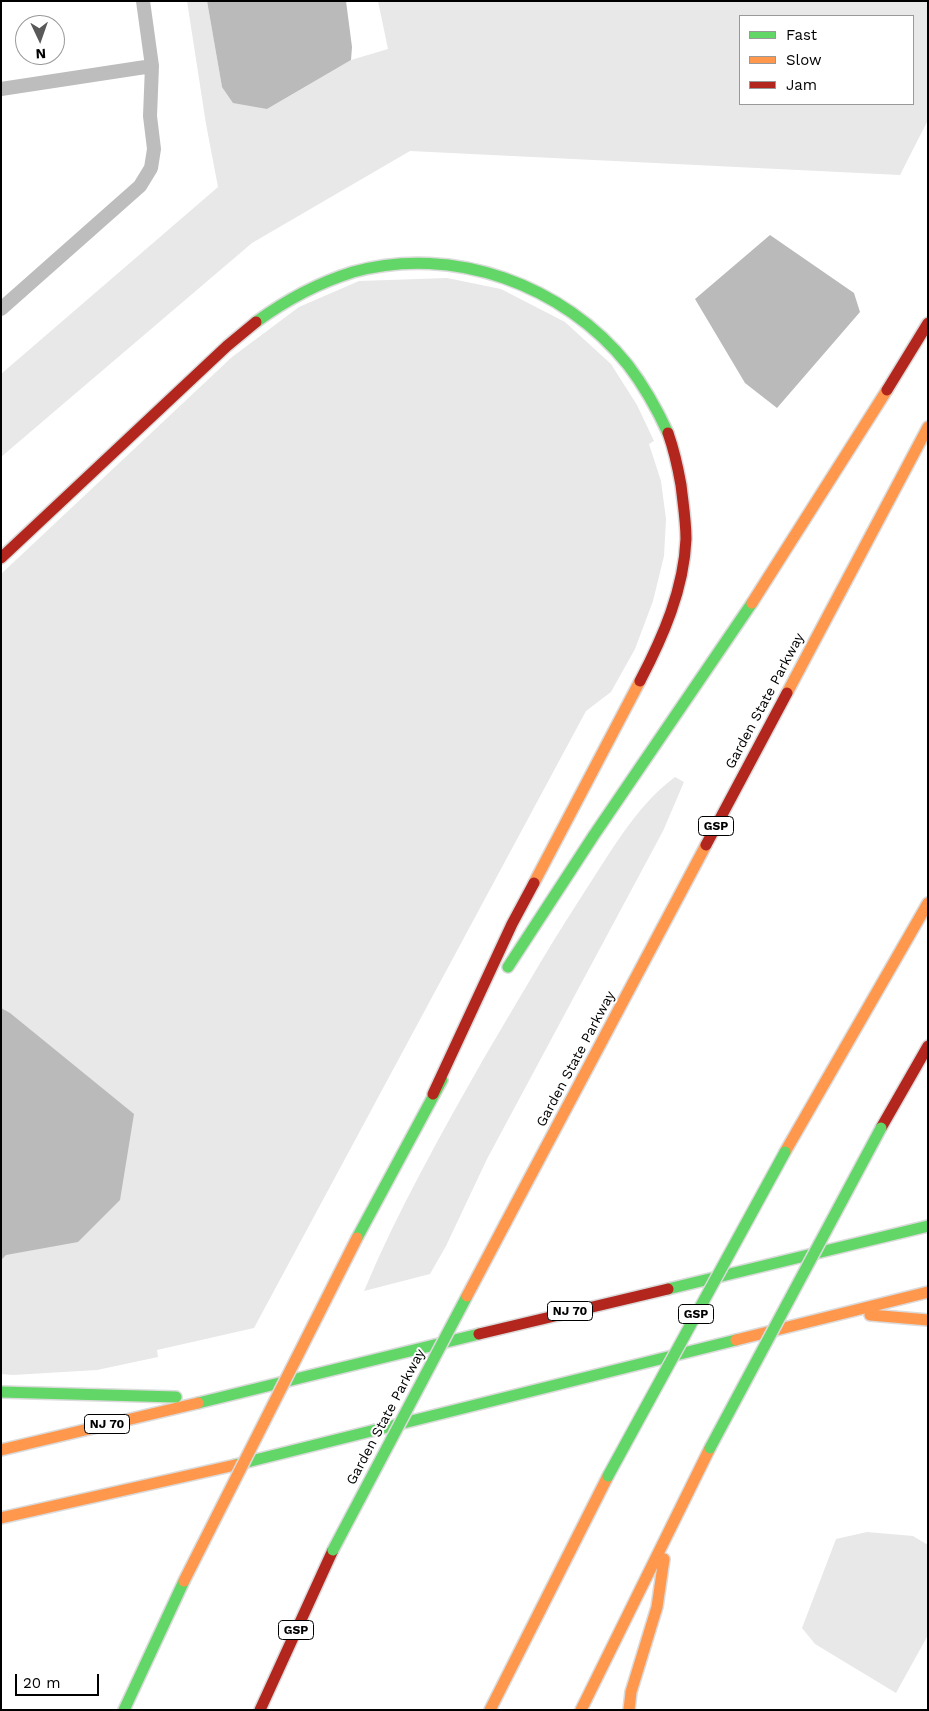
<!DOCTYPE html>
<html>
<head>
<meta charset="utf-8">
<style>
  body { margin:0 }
  #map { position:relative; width:929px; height:1711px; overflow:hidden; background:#fff; font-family:"Work Sans",sans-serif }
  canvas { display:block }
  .frame { position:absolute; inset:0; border:2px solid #000; pointer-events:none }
  .legend { position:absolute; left:739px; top:15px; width:175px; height:90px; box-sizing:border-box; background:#fff; border:1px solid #999; margin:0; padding:6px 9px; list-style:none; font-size:15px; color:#000 }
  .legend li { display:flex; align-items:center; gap:10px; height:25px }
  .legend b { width:25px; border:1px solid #999 }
  .north { position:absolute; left:15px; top:15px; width:50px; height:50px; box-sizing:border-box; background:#fff; border:1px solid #999; border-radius:50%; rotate:177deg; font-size:14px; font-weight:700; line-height:20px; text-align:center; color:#000 }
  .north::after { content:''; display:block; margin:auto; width:18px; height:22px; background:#595959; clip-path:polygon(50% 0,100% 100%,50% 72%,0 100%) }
  .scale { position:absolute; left:15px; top:1674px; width:84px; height:22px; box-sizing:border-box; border:2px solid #000; border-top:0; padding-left:6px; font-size:15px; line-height:18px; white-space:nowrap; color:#000; -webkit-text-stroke:4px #fff; paint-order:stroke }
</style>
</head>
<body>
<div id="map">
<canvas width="929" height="1711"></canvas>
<div class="frame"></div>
<ul class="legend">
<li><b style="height:6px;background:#63d668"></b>Fast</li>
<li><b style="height:6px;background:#ff974d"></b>Slow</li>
<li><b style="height:6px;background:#b3261e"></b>Jam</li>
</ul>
<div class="north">N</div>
<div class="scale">20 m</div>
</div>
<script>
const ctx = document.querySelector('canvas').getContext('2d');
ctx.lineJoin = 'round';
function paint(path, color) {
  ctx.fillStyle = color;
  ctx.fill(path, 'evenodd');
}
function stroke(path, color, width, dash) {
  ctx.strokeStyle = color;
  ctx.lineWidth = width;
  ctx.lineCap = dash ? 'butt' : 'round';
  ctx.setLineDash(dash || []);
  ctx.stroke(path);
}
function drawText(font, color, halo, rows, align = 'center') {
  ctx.font = font + ' "Work Sans",sans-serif';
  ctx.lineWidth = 4;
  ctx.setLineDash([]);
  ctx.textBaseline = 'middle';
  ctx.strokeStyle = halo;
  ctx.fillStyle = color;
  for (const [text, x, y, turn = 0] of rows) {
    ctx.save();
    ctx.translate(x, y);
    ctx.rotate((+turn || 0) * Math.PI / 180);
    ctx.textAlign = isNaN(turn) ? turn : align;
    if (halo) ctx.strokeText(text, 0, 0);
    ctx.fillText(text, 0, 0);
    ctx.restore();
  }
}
const green = new Path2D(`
  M187,1H207L222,87L267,109L351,60L388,49L378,1H928V120L900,175L410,151L252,243L1,457V374L218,187L206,124ZM740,16H913V104H740Z
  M447,278L501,289L565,322L611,364L637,405L654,441L649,444L661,481L666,519L664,556L653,601L635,649L611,692L586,711L254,1328L157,1350L158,1357L97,1370L13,1375L1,1374V574L232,357L299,307L359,281Z
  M675,777L684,782L663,831L487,1159L446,1246L430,1274L364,1291C398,1210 441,1134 484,1058C515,1006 545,953 578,902C606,860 634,807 675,777Z
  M867,1532L913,1536L928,1545V1635L896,1693L815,1644L802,1628L836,1539Z`);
const water = new Path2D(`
  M207,1H346L352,47L351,60L267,109L233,103L222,87Z
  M770,235L854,293L860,312L777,408L745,383L695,299Z
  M1,1008L10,1013L134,1114L120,1200L78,1242L6,1255L1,1260Z`);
const lane = new Path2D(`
  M1,89L152,66
  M1,309L140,186L151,168L154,149L150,116L152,66L143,1`);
const fast = new Path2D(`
  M256,322C286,300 318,283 353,272C453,244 564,285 628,365C644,386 657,409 668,433
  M508,967L594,835L752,603
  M357,1238L442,1080
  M668,1289L928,1226
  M1,1392L176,1397
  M198,1403L479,1334
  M235,1465L736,1340
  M124,1710L184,1581`);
const slow = new Path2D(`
  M752,603L887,390
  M787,693L928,427
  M534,883L640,681
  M785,1152L928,903
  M505,1224L706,845
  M870,1315L928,1320
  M736,1340L928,1292
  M1,1450L198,1403
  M1,1518L235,1465
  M490,1710L608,1476
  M581,1710L710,1448
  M629,1710L631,1692L657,1607L664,1559`);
const jam = new Path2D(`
  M887,390L928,323
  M1,558L227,346L256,322
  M640,681C663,637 684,589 686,539C686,521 683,503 681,485C678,468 674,450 668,433
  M706,845L787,693
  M433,1094L512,924L534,883
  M881,1128L928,1046
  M479,1334L668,1289
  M260,1710L333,1550`);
const fastBridge = new Path2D(`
  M710,1448L881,1128
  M608,1476L785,1152
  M333,1550L467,1296`);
const slowBridge = new Path2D(`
  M467,1296L505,1224
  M184,1581L357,1238`);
const shields = [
  [716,826,35],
  [570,1311,45],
  [696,1314,35],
  [107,1424,45],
  [296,1630,35]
];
const shieldNames = [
  ["GSP",716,826],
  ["NJ 70",570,1311],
  ["GSP",696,1314],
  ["NJ 70",107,1424],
  ["GSP",296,1630]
];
const streetNames = [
  ["Garden State Parkway",765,701,-62],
  ["Garden State Parkway",576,1059,-62],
  ["Garden State Parkway",386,1417,-62]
];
paint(green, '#e8e8e8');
paint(water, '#bababa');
stroke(fast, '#dbdbdb', 14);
stroke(slow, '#dbdbdb', 14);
stroke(jam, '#dbdbdb', 14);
stroke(lane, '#bdbdbd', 14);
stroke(fast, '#63d668', 11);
stroke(slow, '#ff974d', 11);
stroke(jam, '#b3261e', 11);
stroke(fastBridge, '#dbdbdb', 14, []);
stroke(slowBridge, '#dbdbdb', 14, []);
stroke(fastBridge, '#63d668', 11);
stroke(slowBridge, '#ff974d', 11);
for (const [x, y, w] of shields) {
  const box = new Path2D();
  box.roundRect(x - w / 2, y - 9.5, w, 19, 4);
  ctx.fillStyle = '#fff';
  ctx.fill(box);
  stroke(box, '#000', 1);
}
drawText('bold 12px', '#000', null, shieldNames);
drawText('14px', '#000', '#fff', streetNames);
</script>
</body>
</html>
